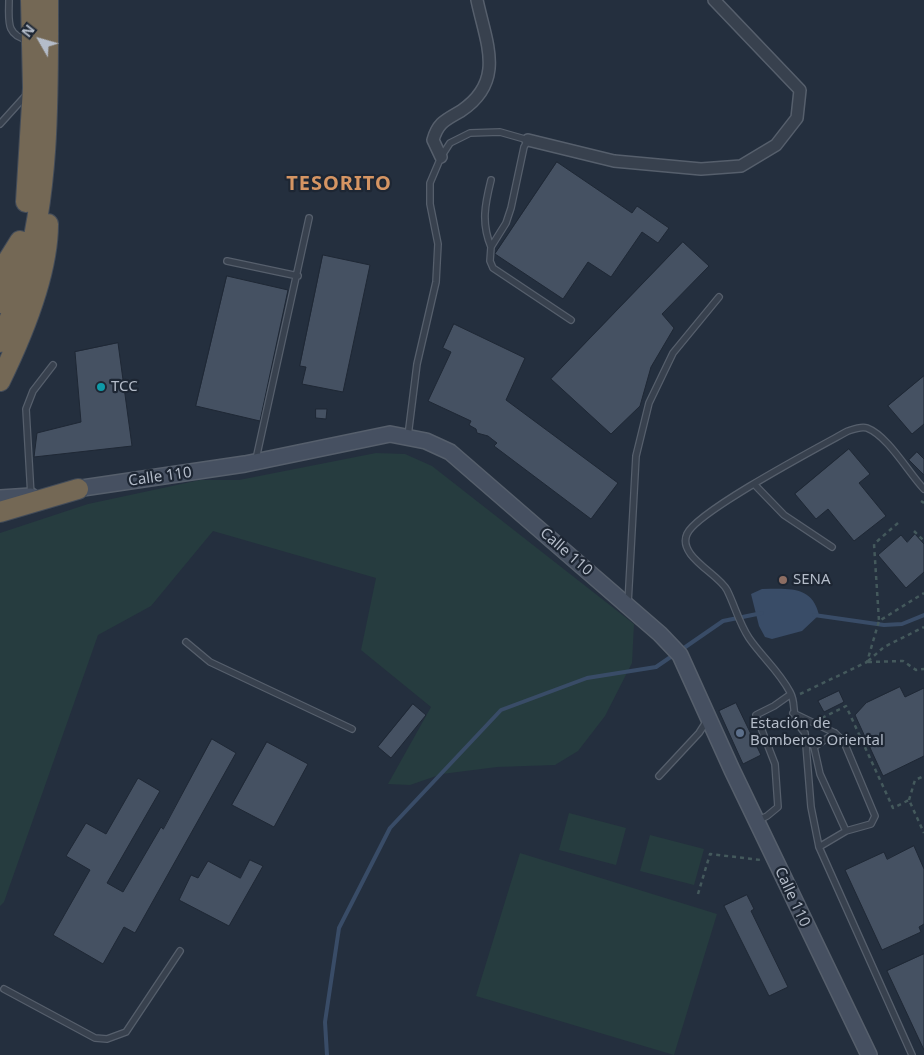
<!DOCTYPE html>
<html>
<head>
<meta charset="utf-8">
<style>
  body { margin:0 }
  #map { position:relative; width:924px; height:1055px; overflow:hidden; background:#242f3e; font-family:"Noto Sans",sans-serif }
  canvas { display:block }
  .north { position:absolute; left:15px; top:15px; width:50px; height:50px; -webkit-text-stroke:4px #1d2633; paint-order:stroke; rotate:308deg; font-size:14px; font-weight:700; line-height:20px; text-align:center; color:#b4bcc9 }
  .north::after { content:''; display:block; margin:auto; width:18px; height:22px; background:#b4bcc9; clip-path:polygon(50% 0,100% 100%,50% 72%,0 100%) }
</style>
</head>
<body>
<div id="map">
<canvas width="924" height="1055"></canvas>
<div class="north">N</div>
</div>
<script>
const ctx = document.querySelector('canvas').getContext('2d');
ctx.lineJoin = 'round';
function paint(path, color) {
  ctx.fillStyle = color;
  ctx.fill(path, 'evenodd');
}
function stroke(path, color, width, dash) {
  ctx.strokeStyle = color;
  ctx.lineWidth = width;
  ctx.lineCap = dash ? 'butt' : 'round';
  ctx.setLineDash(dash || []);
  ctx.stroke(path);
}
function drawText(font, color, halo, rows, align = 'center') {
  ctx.font = font + ' "Noto Sans",sans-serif';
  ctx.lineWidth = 4.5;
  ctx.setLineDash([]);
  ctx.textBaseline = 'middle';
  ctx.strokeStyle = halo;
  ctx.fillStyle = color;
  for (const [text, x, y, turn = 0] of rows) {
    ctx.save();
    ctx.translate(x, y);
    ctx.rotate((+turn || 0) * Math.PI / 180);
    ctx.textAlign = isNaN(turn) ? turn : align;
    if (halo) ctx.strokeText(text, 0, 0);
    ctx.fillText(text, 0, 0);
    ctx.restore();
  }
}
const green = new Path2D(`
  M376,453L405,454L432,466L634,624L632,663L605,716L578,751L555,765L497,767L442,774L410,785L388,784L431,707L361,650L376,578L213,531L151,606L98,635L4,902L0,906V533L88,504L200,480H239Z
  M569,813L626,828L616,865L559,850Z
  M650,835L704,849L694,885L640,871Z
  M520,853L717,914L674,1055L476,996Z`);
const water = new Path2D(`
  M762,589C788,589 812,585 819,615L802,631L772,639L765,637L759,626L751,594Z`);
const stream = new Path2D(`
  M814,615L884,625L902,624L924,615
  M681,650L723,621L762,613
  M327,1055L325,1022L339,928L390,828L501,710L587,678L656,667L675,654`);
const building = new Path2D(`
  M557,162L632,213L637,206L669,228L658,243L642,232L611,277L588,262L563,299L495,254Z
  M683,242L709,266L662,314L674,328L651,367L640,406L611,434L551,379Z
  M323,255L370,265L343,392L302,384L306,367L300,366Z
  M227,276L288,290L260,421L196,406Z
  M454,324L525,358L506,400L618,483L591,519L494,446L497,443L488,436L477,433L476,429L469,425L471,421L428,401L451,352L443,348Z
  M118,343L132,446L34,457L37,433L81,422L75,352Z
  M924,376V424L912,434L888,406Z
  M316,409H327L326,419L316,418Z
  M849,449L870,474L859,483L886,516L854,541L828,509L816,519L795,494Z
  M917,452L924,459V475L909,460Z
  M915,534L924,544V572L906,588L878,555L901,535L907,542Z
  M900,687L905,697L924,688V756L883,776L855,715L866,703Z
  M839,691L844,702L824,712L818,701Z
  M736,703L761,755L743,764L719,711Z
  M413,704L426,715L391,758L378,747Z
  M212,739L236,753L135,933L124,927L103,964L53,935L90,870L66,856L86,823L106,834L138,778L160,791L107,883L123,892L161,827L163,829Z
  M267,742L308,764L274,827L232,805Z
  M914,846L924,869V924L919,927L921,932L882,950L845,870L884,852L887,859Z
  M250,860L263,866L229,926L179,900L191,875L198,878L208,861L240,878Z
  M747,895L754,909L751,911L788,987L769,996L724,906Z
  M924,954V1050L887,971Z`);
const path = new Path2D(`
  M921,501L924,503
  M898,523L874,544L879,621L924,593
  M914,531L924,541
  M868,661L884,647L924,627
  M868,662L903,661L916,670L924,669
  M800,694L867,662L879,621
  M822,718L846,706L893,808L909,800L924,833
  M909,800L915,780L924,776
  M698,894L710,854L761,860`);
const lane = new Path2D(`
  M9,0C9,20 5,36 29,40
  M0,124L28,93
  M491,180C485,204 481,223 491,247
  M227,261L298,276
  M408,436L417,364L436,282L438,244L430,204V183L441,157L450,143L470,133L500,132L528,140L524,147L511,208L506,223L491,247L490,261L493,268L571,320
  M256,459L309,218
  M754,484L784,515L832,547
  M31,496L26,409L33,391L53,365
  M628,604L636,456L649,403L673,353L719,297
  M186,642L210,662L352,729
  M793,713L835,733
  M659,776L699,733L708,719
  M757,821L767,816L778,807L775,764L756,715L774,706L791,694
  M819,847L846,831L871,824L875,816L844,742L835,733L814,747L820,774L846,831
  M4,989L95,1038L107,1039L126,1032L180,951
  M912,1055L819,847L811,807L805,733C788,714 798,707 790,692C779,671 762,657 749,638C739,623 735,606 727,590C719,574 677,556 687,534C697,511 819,447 848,431C854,429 861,426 867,428C888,436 908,472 924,489`);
const street = new Path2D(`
  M528,140L614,161L701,169L741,166L776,145L797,118L800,90L714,0
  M441,157L433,140C438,122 446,120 461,111C506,81 486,43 477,0`);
const secondary = new Path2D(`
  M69,490L245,464L390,434L426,441L450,452L660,634L680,655L732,770L869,1055
  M0,498L31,496`);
const highway = new Path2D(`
  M26,202L33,88L31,0
  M0,273L20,241
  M0,303L14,268
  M0,342C9,321 18,300 24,278C50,189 48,91 48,0
  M0,381C22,336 48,275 48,224
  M0,512L78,489`);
const markers = [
  [101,387,5,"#0f9aa8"],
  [783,580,5,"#8d6e63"],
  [740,733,5,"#5c6f8a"]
];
const poiNames = [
  ["TCC",111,387],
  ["SENA",793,580],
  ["Estación de",750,724],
  ["Bomberos Oriental",750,741]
];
const streetNames = [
  ["Calle 110",160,477,-8],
  ["Calle 110",566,552,41],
  ["Calle 110",792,897,65]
];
const districtNames = [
  ["TESORITO",339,184]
];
paint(green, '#263c3f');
paint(water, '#394c67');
stroke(stream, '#394c67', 4);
paint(building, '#455162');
stroke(building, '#1f2835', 1);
stroke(lane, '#565f6c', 8);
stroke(street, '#565f6c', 14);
stroke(secondary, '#565f6c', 18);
stroke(highway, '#434c59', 22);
stroke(path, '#44595c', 2.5, [4, 4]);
stroke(lane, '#38414e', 5.5);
stroke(street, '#38414e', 11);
stroke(secondary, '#465061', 15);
stroke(highway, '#746855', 20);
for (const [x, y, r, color] of markers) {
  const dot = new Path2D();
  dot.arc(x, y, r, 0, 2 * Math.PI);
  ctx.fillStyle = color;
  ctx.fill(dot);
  stroke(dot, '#1d2633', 2);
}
drawText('15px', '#b4bcc9', '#1d2633', poiNames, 'left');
drawText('15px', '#b4bcc9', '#1d2633', streetNames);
ctx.letterSpacing = '1px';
drawText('bold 20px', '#d59563', '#1d2633', districtNames);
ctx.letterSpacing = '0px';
</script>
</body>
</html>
